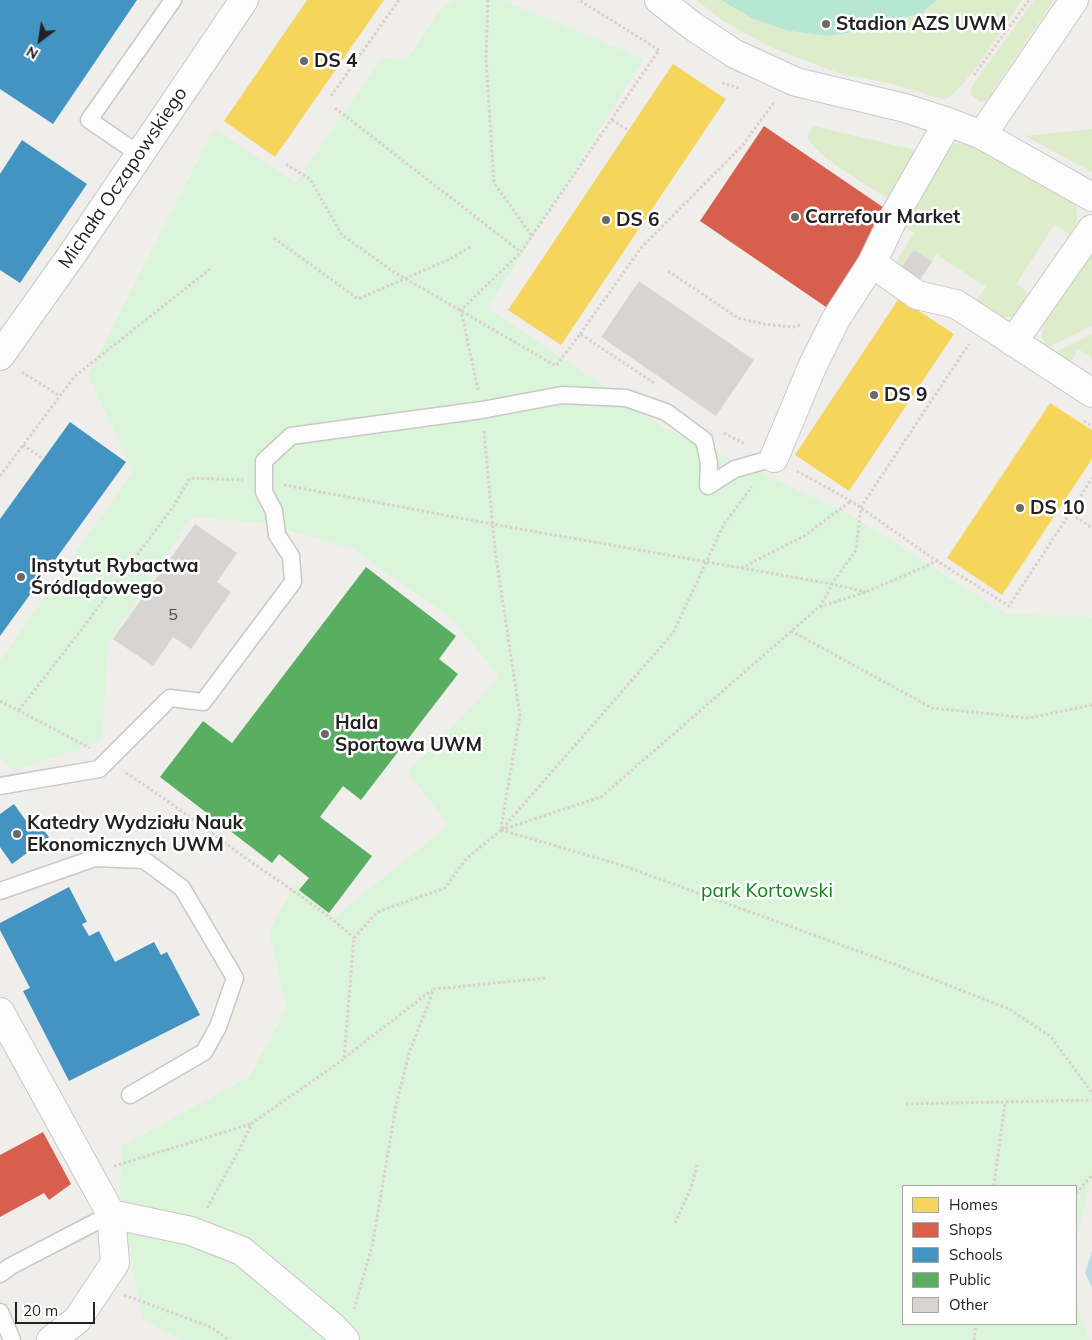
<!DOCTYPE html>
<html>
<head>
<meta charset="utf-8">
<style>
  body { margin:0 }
  #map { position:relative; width:1092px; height:1340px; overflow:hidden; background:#f0eeeb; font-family:Mulish,sans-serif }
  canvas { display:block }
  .legend { position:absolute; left:902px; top:1185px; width:175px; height:140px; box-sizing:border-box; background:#fff; border:1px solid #a7a7a7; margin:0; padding:6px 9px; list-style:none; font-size:15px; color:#222 }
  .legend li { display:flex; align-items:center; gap:10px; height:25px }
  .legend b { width:25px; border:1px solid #a7a7a7 }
  .north { position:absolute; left:15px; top:15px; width:50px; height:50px; -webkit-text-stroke:4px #fff; paint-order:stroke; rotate:211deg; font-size:14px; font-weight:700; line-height:20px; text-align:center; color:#222 }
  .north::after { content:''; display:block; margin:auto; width:18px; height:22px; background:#222; clip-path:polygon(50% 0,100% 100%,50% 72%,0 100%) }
  .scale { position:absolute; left:15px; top:1302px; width:80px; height:22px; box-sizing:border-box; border:2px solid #222; border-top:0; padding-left:6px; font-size:15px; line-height:18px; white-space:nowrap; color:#222; -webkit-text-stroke:4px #fff; paint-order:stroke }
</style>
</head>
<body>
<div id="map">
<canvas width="1092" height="1340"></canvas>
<ul class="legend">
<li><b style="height:14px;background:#f6d55c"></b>Homes</li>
<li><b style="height:14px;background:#d6604d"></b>Shops</li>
<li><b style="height:14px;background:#4393c3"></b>Schools</li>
<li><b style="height:14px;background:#5aae61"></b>Public</li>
<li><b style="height:14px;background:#d7d4d2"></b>Other</li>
</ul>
<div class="north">N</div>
<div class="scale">20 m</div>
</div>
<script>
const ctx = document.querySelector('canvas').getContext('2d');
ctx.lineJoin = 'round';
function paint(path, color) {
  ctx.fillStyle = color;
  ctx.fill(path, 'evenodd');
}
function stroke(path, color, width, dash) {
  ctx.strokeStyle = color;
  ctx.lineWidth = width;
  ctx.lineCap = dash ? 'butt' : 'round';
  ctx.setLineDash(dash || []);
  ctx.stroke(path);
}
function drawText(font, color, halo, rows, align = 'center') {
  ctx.font = font + ' Mulish,sans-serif';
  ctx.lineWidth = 5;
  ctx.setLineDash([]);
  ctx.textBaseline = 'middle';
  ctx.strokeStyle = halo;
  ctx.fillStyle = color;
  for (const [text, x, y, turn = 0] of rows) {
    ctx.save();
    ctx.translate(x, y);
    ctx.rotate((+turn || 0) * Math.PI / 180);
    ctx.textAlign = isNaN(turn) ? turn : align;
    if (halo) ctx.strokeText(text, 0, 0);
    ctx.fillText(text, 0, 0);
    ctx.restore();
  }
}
const grass = new Path2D(`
  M696,0H721L751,18L789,31L830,36L857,31L922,13L937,0H1022C1010,18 961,96 944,100L897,85L841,74L770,47L723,21Z
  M1034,0H1054L987,100L980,102L970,94L972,86Z
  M813,126L924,152L894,202C866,184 826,164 807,138Z
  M1092,129V172L1025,136Z
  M959,142L969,143L1075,200C1078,214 1078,223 1073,236L1054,225L1016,284L1034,296C1030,301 1024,311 1018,314C1002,323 987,311 974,303L986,287L936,254L932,262L914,250L897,274L891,270L914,233L898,223L949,145Z
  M1092,243V326L1047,348L1042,337L1043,321Z
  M1092,334V358L1078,349L1069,366L1052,354Z`);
const park = new Path2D(`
  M457,0H502L644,59L488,308L666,429L851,515L1006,614L1092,617V1177L1076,1239V1186H903V1324H1076V1303L1089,1340H182L142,1319L120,1192L122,1146L249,1077L287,1008L269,931L296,882L333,918L449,825L407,772L500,677L451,618L353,549L265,523L191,517L108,644L102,740L15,771L0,758V661L133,471L88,375L214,129L296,183L381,58L407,60L440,9Z`);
const pitch = new Path2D(`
  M721,0H937L922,13L857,31L830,36L789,31L751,18Z`);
const water = new Path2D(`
  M1092,1251V1288L1085,1273Z`);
const homes = new Path2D(`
  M307,0H384L275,157L224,121Z
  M673,64L726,99L561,345L508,310Z
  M899,298L954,334L849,491L795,455Z
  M1050,403L1092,430V459L1002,595L947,558Z`);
const shops = new Path2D(`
  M764,126L890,212L826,307L700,221Z
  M43,1132L71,1184L49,1200L44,1193L0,1217V1155Z`);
const schools = new Path2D(`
  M0,0H137L53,124L0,89Z
  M22,140L87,184L20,283L0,270V174Z
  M70,422L126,462L0,636V519Z
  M14,804L34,832L41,827L49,837L12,864L0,847V814Z
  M69,887L87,922L82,924L89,936L99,931L115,962L154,942L161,955L167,952L200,1015L69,1081L23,991L30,988L0,930V923Z`);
const public = new Path2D(`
  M366,567L456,636L439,659L458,674L361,800L343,786L320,817L372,856L329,913L299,890L309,878L279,854L272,863L160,777L203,721L232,743Z`);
const building = new Path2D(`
  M914,250L932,262L915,287L897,274Z
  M639,281L754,360L716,416L601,337Z
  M195,524L237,553L217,582L231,592L191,649L173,637L153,666L113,639Z`);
const path = new Path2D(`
  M488,0L486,59L494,183L532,236
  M974,75L1029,0
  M722,83L739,88
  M331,96L399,0
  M335,108L521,252
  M612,120L628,130
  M286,164L310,179L342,235L394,272L556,366L580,334L654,383
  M274,238L358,299L450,259L470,247
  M668,271L738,318L764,324L793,327L801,325
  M580,334L641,248L743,145L774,102
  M22,372L60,396
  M478,390L461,310L521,252L659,50L579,0
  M1084,421L1092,426
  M484,431L495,550L520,716L501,828
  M724,433L745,444
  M23,445L43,459
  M797,471L851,501L937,561L1009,606L1070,513L1092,528
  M0,476L75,376L210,269
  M284,485L492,524L832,584L866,592
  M1070,513L1092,478
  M741,568L804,536L851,501
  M820,607L832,584L856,550L861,507L969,344
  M791,631L932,708L1029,718L1092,705
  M0,701L90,748
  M19,710L79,633L173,507L190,478L243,480
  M126,773C168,800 207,830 247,859C284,885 321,908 354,938
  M501,830L621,865L899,966L1009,1009L1051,1037L1092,1093
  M501,830L601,797L819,607L866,592L937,561
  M344,1058L432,990
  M906,1104L1092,1100
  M114,1166L251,1124
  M994,1186L1005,1102
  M1076,1193L1092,1175
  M207,1208L239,1150L252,1123L344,1059L354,938L377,912L445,888L466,859L501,830L673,633L724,524L752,487
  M675,1223L691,1188L697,1165
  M124,1295L211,1327L229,1340
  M354,1309L372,1247L396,1106L409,1053L434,989L547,978
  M974,1340L976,1324`);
const service = new Path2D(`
  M139,154L89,120L173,0
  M0,786L99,769L170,698L203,702L293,582L291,556L277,535L274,511L264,492V461L291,436L482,410L562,395L626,398L666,412L704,440L709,463L708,486L735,469L774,458
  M0,891L95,858L144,860L182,888L235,978L218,1027L204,1052L130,1095
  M0,1274L11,1266L111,1214
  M0,1312L12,1340`);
const minor = new Path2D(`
  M659,0L694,27L735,54L796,82L905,108L948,122L982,135L1092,197
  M982,135L1074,0
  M872,263L917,295L956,304L1092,393
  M1013,342L1092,229
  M0,356L71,256L244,0
  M774,458L812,367L836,319L872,263L896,213L948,122
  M0,1012L111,1214L115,1263L77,1320L51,1340
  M111,1214L191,1231L242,1251L333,1327L345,1340`);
const markers = [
  [826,24,5,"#6a6968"],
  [304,61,5,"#6a6968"],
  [795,217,5,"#6a6968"],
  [606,220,5,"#6a6968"],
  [874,395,5,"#6a6968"],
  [1020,508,5,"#6a6968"],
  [21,577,5,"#6a6968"],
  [325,734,5,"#6a6968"],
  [17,834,5,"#6a6968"]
];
const numberNames = [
  ["5",173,615]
];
const poiNames = [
  ["Stadion AZS UWM",836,24],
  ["DS 4",314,61],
  ["Carrefour Market",805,217],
  ["DS 6",616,220],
  ["DS 9",884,395],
  ["DS 10",1030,508],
  ["Instytut Rybactwa",31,566],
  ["Śródlądowego",31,588],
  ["Hala",335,723],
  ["Sportowa UWM",335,745],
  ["Katedry Wydziału Nauk",27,823],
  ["Ekonomicznych UWM",27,845]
];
const streetNames = [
  ["Michała Oczapowskiego",123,178,-56]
];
const parkNames = [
  ["park Kortowski",767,891]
];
paint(grass, '#ddeccb');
paint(park, '#daf5da');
paint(pitch, '#b7e6d2');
paint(water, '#bfdbe3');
paint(homes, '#f6d55c');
paint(shops, '#d6604d');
paint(schools, '#4393c3');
paint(public, '#5aae61');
paint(building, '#d7d4d2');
stroke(service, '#c9c8c7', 19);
stroke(minor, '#c9c8c7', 30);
stroke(path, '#dccecd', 3, [2.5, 2.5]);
stroke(service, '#fdfcfc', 16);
stroke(minor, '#fdfcfc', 28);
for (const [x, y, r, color] of markers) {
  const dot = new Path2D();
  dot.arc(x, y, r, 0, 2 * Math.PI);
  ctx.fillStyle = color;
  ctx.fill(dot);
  stroke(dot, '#fff', 2);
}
drawText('16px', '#4f4e4e', null, numberNames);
drawText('bold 19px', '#222', '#fff', poiNames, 'left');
drawText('19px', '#222', '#fff', streetNames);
drawText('19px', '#0c8416', '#fff', parkNames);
</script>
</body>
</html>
